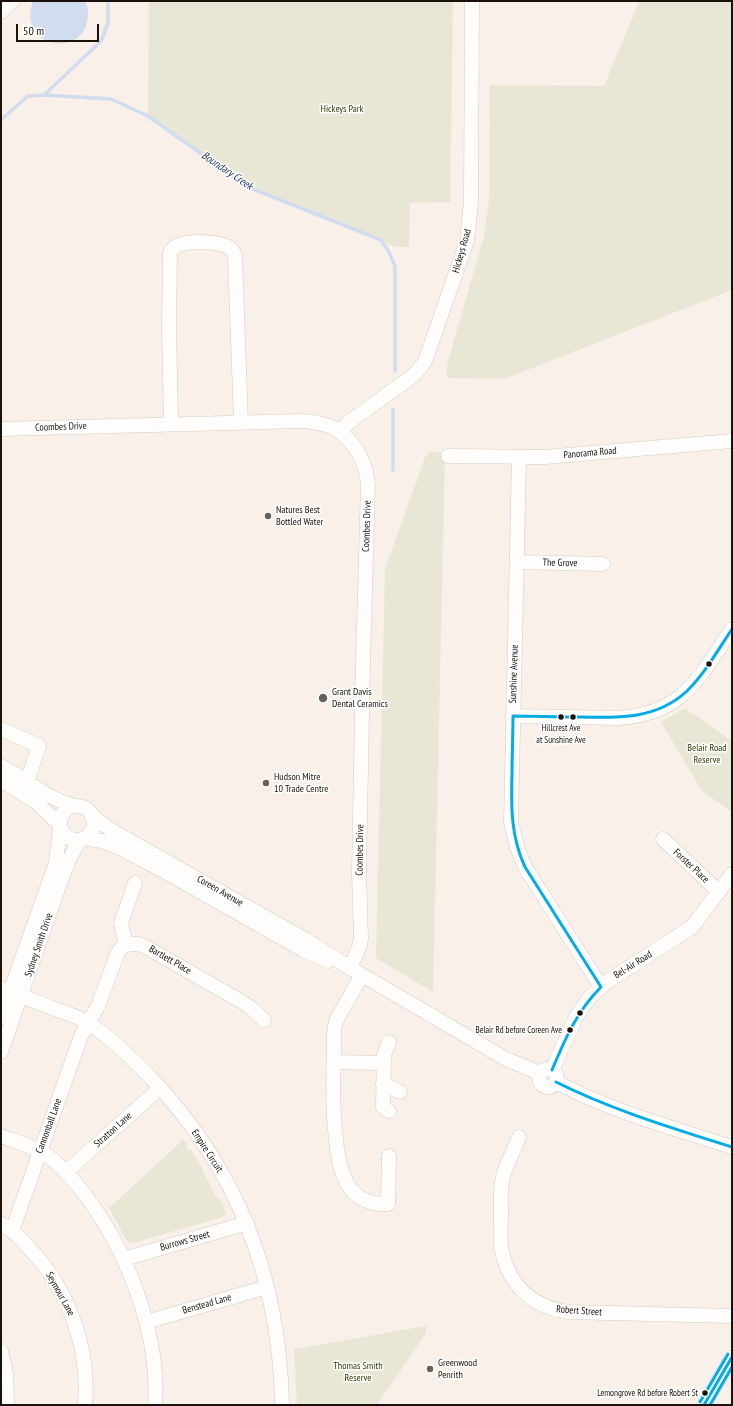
<!DOCTYPE html>
<html>
<head>
<meta charset="utf-8">
<style>
  body { margin:0 }
  #map { position:relative; width:733px; height:1406px; overflow:hidden; background:#f8f0e9; font-family:"PT Sans Narrow",sans-serif }
  canvas { display:block }
  .frame { position:absolute; inset:0; border:2px solid #19110a; pointer-events:none }
  .scale { position:absolute; left:16px; top:24px; width:83px; height:18px; box-sizing:border-box; border:2px solid #19110a; border-top:0; padding-left:5px; font-size:12px; line-height:14px; white-space:nowrap; color:#19110a; -webkit-text-stroke:3px #fff; paint-order:stroke }
</style>
</head>
<body>
<div id="map">
<canvas width="733" height="1406"></canvas>
<div class="frame"></div>
<div class="scale">50 m</div>
</div>
<script>
const ctx = document.querySelector('canvas').getContext('2d');
ctx.lineJoin = 'round';
function paint(path, color) {
  ctx.fillStyle = color;
  ctx.fill(path, 'evenodd');
}
function stroke(path, color, width, dash) {
  ctx.strokeStyle = color;
  ctx.lineWidth = width;
  ctx.lineCap = dash ? 'butt' : 'round';
  ctx.setLineDash(dash || []);
  ctx.stroke(path);
}
function drawText(font, color, halo, rows, align = 'center') {
  ctx.font = font + ' "PT Sans Narrow",sans-serif';
  ctx.lineWidth = 3;
  ctx.setLineDash([]);
  ctx.textBaseline = 'middle';
  ctx.strokeStyle = halo;
  ctx.fillStyle = color;
  for (const [text, x, y, turn = 0] of rows) {
    ctx.save();
    ctx.translate(x, y);
    ctx.rotate((+turn || 0) * Math.PI / 180);
    ctx.textAlign = isNaN(turn) ? turn : align;
    if (halo) ctx.strokeText(text, 0, 0);
    ctx.fillText(text, 0, 0);
    ctx.restore();
  }
}
const green = new Path2D(`
  M149,1H453L450,202L410,203L409,247H396L248,187L148,116Z
  M639,1H732V290L504,379L447,378V365L484,236L489,201L490,85L604,86Z
  M430,452L445,453L433,992L376,958L385,569L425,457Z
  M685,708L732,741V812L702,791L661,722Z
  M183,1140L188,1144L186,1146L189,1151L191,1150L203,1169V1172L216,1197C222,1200 227,1209 225,1216L134,1243H130L127,1241L109,1208Z
  M426,1326V1333L377,1405H297L294,1349Z`);
const water = new Path2D(`
  M33,1H85C88,8 89,14 87,22C79,59 17,46 33,1Z`);
const stream = new Path2D(`
  M44,95L101,41L108,23V1
  M1,120L28,96L44,95L111,99L148,116L248,187L381,240L389,252L395,266V371
  M393,470V409`);
const minor = new Path2D(`
  M1,12L12,1
  M171,424L169,327L170,253C172,249 174,246 179,245C190,240 222,241 231,249C234,251 234,254 235,257L241,423
  M1,429L302,421C315,422 330,424 340,432C357,445 367,465 368,485L363,662L359,873L361,938L360,945L350,968
  M340,432L349,422L414,375L424,363L428,353L467,241L471,202L472,1
  M448,456L545,457L732,441
  M519,457L511,822L517,847L525,867L601,987
  M517,562L603,564
  M513,716L618,718C684,714 698,678 732,629
  M1,729L39,746L27,782
  M1,766C26,779 48,800 76,806
  M1,780L36,802L60,825
  M60 823a17 17 0 1 1 34 0a17 17 0 1 1-34 0Z
  M91,815L111,830L308,941L350,968L506,1059L540,1073
  M85,838L102,841L120,848L162,870L303,950L328,961
  M663,839L719,892
  M126,945L121,923L135,883
  M362,975L337,1019C333,1028 334,1039 334,1049C333,1077 332,1110 336,1138C337,1154 341,1175 350,1188C358,1200 375,1205 388,1204L389,1156
  M1,989C19,995 37,1002 55,1009C66,1013 78,1016 88,1023C112,1038 133,1059 152,1079C238,1170 280,1280 282,1405
  M1,1017L56,863L60,828
  M389,1042L384,1055L383,1107L389,1111
  M1,1052L64,872L72,854L80,840
  M334,1062L384,1063
  M539 1078a9 9 0 1 1 18 0a9 9 0 1 1-18 0Z
  M552,1070L576,1017L590,997L608,981L692,927L732,874
  M556,1082C611,1111 673,1128 732,1147
  M383,1084L400,1092
  M1,1136C17,1142 34,1146 48,1156C62,1166 72,1178 82,1191C126,1247 160,1333 155,1405
  M519,1137C514,1150 507,1163 503,1176C500,1188 501,1201 501,1213C501,1224 500,1236 501,1247C508,1284 531,1307 568,1312L732,1316
  M66,1172L160,1088
  M1,1224C13,1230 22,1240 31,1250C69,1291 90,1349 85,1405
  M12,1231L81,1036L98,1006L118,952L122,947L130,944H139L146,947L244,1003L252,1009L264,1020
  M124,1259L247,1223
  M146,1322L267,1287
  M1,1351L6,1373L7,1405
  M704,1405L732,1357`);
const bus1 = new Path2D(`
  M552,1070C565,1039 577,1011 601,987L525,867C511,837 511,807 512,774C512,755 513,735 513,716C534,716 556,717 577,717C617,718 656,720 687,691C705,673 718,650 732,629
  M556,1082C612,1110 672,1128 732,1147
  M704,1405L732,1357`);
const bus2 = new Path2D(`
  M710,1405L732,1367`);
const bus3 = new Path2D(`
  M700,1402L728,1354`);
const markers = [
  [268,516,4,"#675f58"],
  [709,664,3.5,"#19110a"],
  [323,698,5,"#675f58"],
  [561,717,3.5,"#19110a"],
  [573,717,3.5,"#19110a"],
  [266,783,4,"#675f58"],
  [580,1013,3.5,"#19110a"],
  [570,1030,3.5,"#19110a"],
  [430,1369,4,"#675f58"],
  [705,1393,3.5,"#19110a"]
];
const busNames = [
  ["Hillcrest Ave",561,728,"center"],
  ["at Sunshine Ave",561,740,"center"],
  ["Belair Rd before Coreen Ave",562,1030],
  ["Lemongrove Rd before Robert St",698,1393]
];
const parkNames = [
  ["Hickeys Park",342,109],
  ["Belair Road",707,748],
  ["Reserve",707,760],
  ["Thomas Smith",358,1366],
  ["Reserve",358,1378]
];
const streetNames = [
  ["Hickeys Road",462,251,-74],
  ["Coombes Drive",61,427,-2],
  ["Panorama Road",590,453,-5],
  ["Coombes Drive",367,526,-88],
  ["The Grove",560,563,1],
  ["Sunshine Avenue",514,674,-88],
  ["Coombes Drive",360,850,-89],
  ["Forster Place",691,866,43],
  ["Coreen Avenue",220,891,30],
  ["Sydney Smith Drive",39,945,-71],
  ["Bartlett Place",170,960,30],
  ["Bel-Air Road",633,965,-32],
  ["Cannonball Lane",49,1126,-70],
  ["Stratton Lane",113,1130,-42],
  ["Empire Circuit",207,1151,57],
  ["Burrows Street",185,1241,-16],
  ["Seymour Lane",60,1294,61],
  ["Benstead Lane",207,1304,-16],
  ["Robert Street",579,1311,4]
];
const poiNames = [
  ["Natures Best",276,510],
  ["Bottled Water",276,522],
  ["Grant Davis",332,692],
  ["Dental Ceramics",332,704],
  ["Hudson Mitre",274,777],
  ["10 Trade Centre",274,789],
  ["Greenwood",438,1363],
  ["Penrith",438,1375]
];
const waterNames = [
  ["Boundary Creek",227,171,34]
];
paint(green, '#e8e7d6');
paint(water, '#d2dcef');
stroke(stream, '#d2dcef', 3.5);
stroke(minor, '#d4ccc6', 15);
stroke(minor, '#fefdfc', 14);
stroke(bus1, '#01ade4', 3);
stroke(bus2, '#01ade4', 3);
stroke(bus3, '#01ade4', 3);
for (const [x, y, r, color] of markers) {
  const dot = new Path2D();
  dot.arc(x, y, r, 0, 2 * Math.PI);
  ctx.fillStyle = color;
  ctx.fill(dot);
  stroke(dot, '#fff', 1.5);
}
drawText('9px', '#19110a', '#fff', busNames, 'right');
drawText('10px', '#343900', '#fff', parkNames);
drawText('10px', '#19110a', '#fff', streetNames);
drawText('10px', '#19110a', '#fff', poiNames, 'left');
drawText('italic 11px', '#1c345a', '#fff', waterNames);
</script>
</body>
</html>
